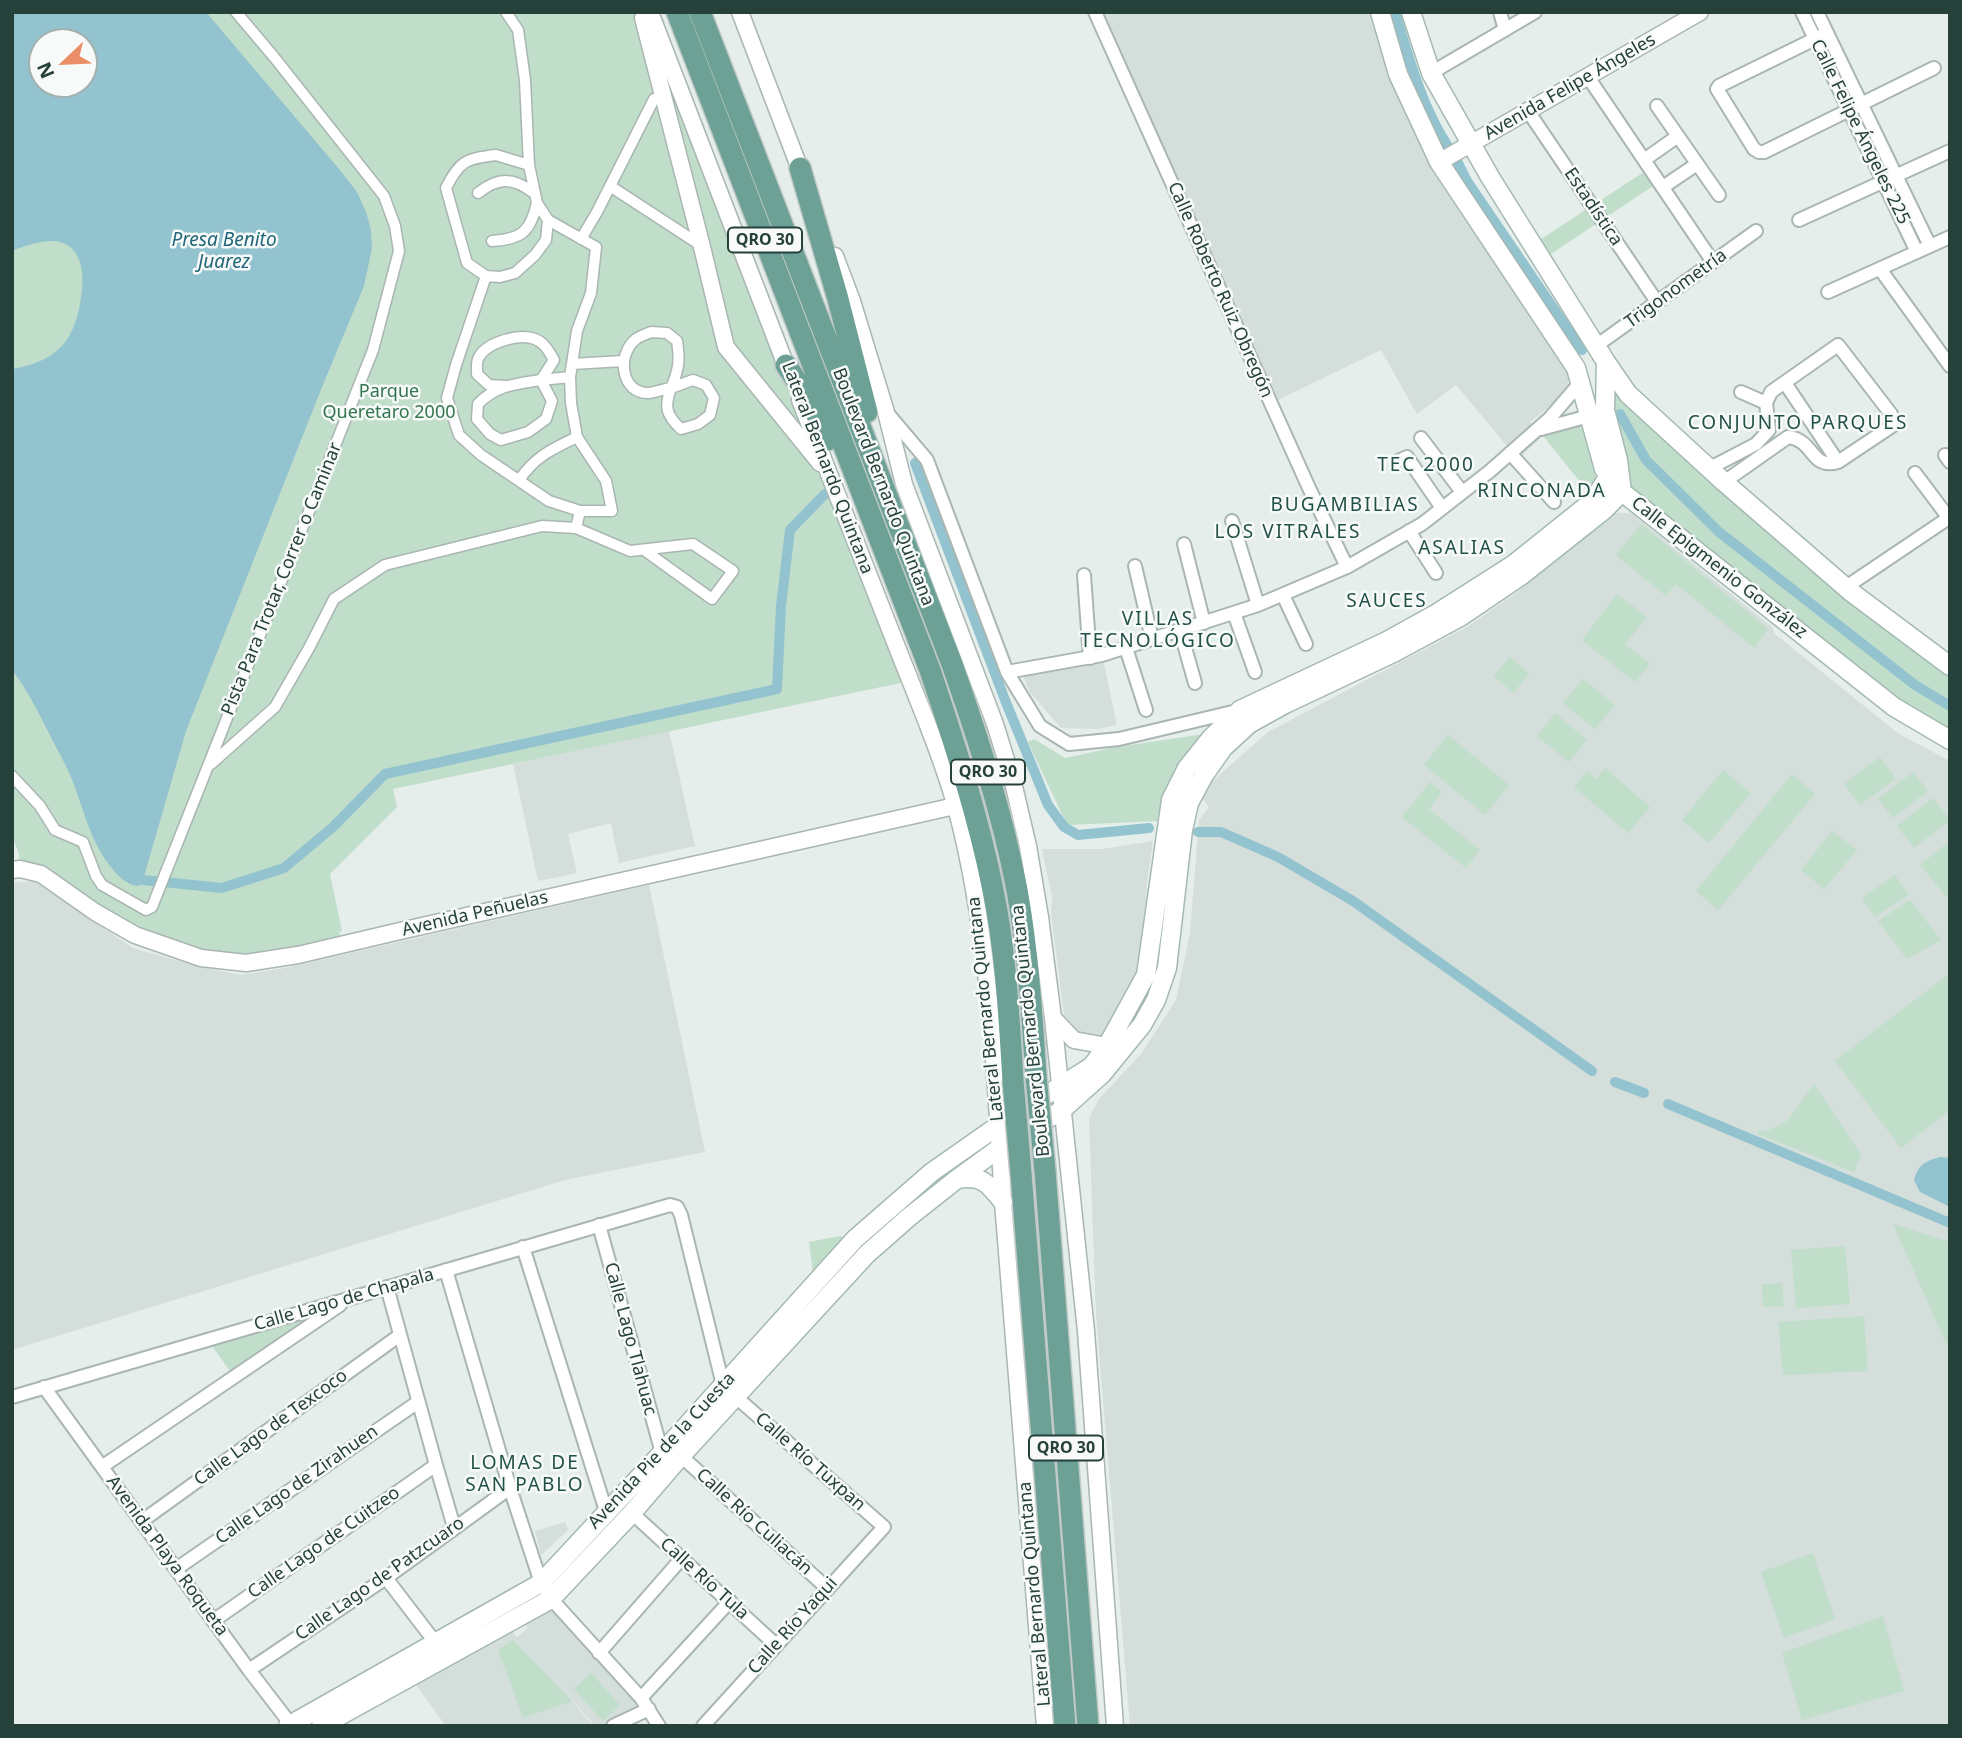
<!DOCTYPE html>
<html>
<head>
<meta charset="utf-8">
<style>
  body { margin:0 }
  #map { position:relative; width:1962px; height:1738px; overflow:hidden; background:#e6eeeb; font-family:"Noto Sans",sans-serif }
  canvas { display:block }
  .frame { position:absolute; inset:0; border:14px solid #26403a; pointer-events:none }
  .north { position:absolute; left:28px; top:28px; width:70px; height:70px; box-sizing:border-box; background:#f7faf9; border:2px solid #a3b0ad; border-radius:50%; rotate:247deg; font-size:19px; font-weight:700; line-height:28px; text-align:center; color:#26403a }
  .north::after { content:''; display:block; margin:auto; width:24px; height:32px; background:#eb8e67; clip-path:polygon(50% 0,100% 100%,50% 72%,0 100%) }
</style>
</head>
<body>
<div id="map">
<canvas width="1962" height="1738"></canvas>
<div class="frame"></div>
<div class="north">N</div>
</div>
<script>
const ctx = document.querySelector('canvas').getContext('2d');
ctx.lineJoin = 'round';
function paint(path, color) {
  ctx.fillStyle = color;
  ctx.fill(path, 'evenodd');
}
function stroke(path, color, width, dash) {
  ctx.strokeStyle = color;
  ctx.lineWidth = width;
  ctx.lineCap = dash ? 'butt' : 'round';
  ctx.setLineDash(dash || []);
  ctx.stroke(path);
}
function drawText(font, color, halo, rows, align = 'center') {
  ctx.font = font + ' "Noto Sans",sans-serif';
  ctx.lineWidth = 5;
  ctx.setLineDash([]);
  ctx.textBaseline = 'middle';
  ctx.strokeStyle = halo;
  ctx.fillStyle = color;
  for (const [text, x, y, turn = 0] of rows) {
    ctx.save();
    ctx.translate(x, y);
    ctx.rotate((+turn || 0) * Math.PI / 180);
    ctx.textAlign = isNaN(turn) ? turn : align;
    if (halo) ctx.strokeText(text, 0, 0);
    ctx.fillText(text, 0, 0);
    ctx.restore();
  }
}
const built = new Path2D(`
  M1100,12H1371L1391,77L1439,176L1472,230L1569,372L1568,387L1562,396L1530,422L1543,436L1518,459L1456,385L1417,414L1381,350L1278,400Z
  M1613,513H1631L1772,627L1775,634L1899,734L1950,761V1722L1944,1726H1130L1096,1315L1089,1118L1099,1099L1141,1054L1176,1000L1190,933L1199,820L1209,807L1199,793L1268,732L1467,627L1516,593Z
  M1102,655L1117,725L1098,729L1061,728L1030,692L1020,669Z
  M669,731L695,846L619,863L611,823L568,834L577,873L538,881L513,764Z
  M1153,841L1147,882L1142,976L1102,1040L1081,1036L1064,1016L1051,913L1052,897L1042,849H1102Z
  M35,881L133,948L197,966L241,975L285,968L649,885L705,1152L565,1180L12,1350V883Z
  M565,1522L568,1530L541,1555L535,1531Z
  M550,1600L648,1708L610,1726H595L564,1690L593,1726H446L411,1678L506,1625L517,1637L528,1628L519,1617Z`);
const green = new Path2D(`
  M12,12H642L813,454L910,681L393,789L397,807L330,874L342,931L339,932L342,944L299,957L201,958L135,935L20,869L19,854L12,835ZM42,42H84V84H42Z
  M1650,168L1659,182L1542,260L1532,245Z
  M1611,380L1950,671V733L1863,675L1627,487L1613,414Z
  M1581,422L1597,482L1589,493L1543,436Z
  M1641,524L1768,629L1754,648L1676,584L1666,596L1616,555Z
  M1617,594L1647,617L1625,644L1650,664L1635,682L1582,640Z
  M1510,657L1529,674L1513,693L1494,676Z
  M1583,679L1615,705L1595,729L1563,703Z
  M1555,713L1587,740L1569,762L1537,736Z
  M1204,734L1160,821L1067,825L1028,742L1034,739L1065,758L1111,748Z
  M1448,735L1509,785L1485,815L1424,765Z
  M1880,757L1896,779L1860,805L1844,784Z
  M1605,768L1650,807L1628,833L1574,787L1587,771L1596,779Z
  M1723,770L1751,793L1709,843L1682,820Z
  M1913,772L1928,791L1893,818L1878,799Z
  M1792,774L1815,794L1718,910L1696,891Z
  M1430,782L1442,792L1429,809L1480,850L1466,868L1402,817Z
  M1933,798L1950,820L1914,848L1897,826Z
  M1832,831L1857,850L1824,889L1801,870Z
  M1950,841V901L1920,865Z
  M1895,875L1908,895L1875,917L1862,898Z
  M1910,900L1941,940L1907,959L1878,921Z
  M1950,973V1110L1901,1148L1835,1061Z
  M1814,1084L1861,1154L1854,1172L1758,1134L1759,1130L1765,1132L1787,1121Z
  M1893,1224L1950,1242V1352Z
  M840,1236L845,1238L813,1273L809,1242Z
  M1845,1246L1850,1304L1796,1308L1791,1250Z
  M1782,1283L1784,1306L1763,1307L1762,1284Z
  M335,1305L232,1374L210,1343Z
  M1864,1316L1868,1371L1783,1375L1778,1322Z
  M1813,1553L1835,1619L1784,1638L1761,1572Z
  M1883,1616L1904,1691L1802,1720L1782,1653Z
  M513,1640L572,1701L523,1718L498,1649Z
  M591,1673L620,1705L603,1721L574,1689Z`);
const water = new Path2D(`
  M12,12H206L339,169L357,192L366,212L371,230L372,248L364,286L322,387L186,731L143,880L139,886C124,886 110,867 103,856C89,834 83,808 74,785C69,770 60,755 53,741C40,716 29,692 12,670V369C30,366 48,360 61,347C73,335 79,314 81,297C85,276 83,244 55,241C41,240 24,246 12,251ZM42,42H84V84H42Z
  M1940,1157L1950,1158V1207L1920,1192L1914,1180C1919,1164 1924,1162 1940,1157Z`);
const canal = new Path2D(`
  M1395,12C1409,58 1421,104 1447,145
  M1458,163L1467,181L1582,350
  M1620,414L1646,460L1719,532L1915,685L1950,706
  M915,463L1005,700L1048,805L1064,827L1078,835L1149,828
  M1198,832H1221L1278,857L1353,901L1592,1071
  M143,880L222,888L284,868L333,827L385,774L777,689L781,606L790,530L825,494
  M1615,1082L1644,1093
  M1668,1104L1950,1223`);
const pedestrian = new Path2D(`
  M506,12L518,30L525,80L529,165
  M496,155L529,165L537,203L548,220L546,240L535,255L515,273L500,277L486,276L467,263L446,188C460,160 466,159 496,155Z
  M610,186L702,246
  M478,193C498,177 513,177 534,193
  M548,220L596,247L591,293L577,331L570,377L571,403L577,437L606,481L612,511H580L576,528
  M581,239L597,212L654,99
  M492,241C521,239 530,233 537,203
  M486,276L456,365L447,398L459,435L481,455L549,501L580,511
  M651,332L667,333L677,341C680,360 679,369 671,388C664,389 656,392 649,393C621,394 616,355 636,339C640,336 647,334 651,332Z
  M572,364L623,361
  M693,380L706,385L714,398L710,415L698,424L681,429C666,415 664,407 671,388Z
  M507,386L489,385L477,374C477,368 476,361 479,357C487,342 520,333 535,339C545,343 549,352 554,360L541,380C516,384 496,385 478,404L477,419L490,434L501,440L528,432L546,419L552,401L541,380L570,377
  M519,480C536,456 552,449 577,437
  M211,764L275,707L309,648L334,599L385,565L542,526L576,528L630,551L693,544L733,571L712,599L644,550
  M12,776L40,806L55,830L83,842L96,876L102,885L146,910L152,907L373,350L399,251L395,226L384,196L274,57L236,12`);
const minor = new Path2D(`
  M1095,12L1309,488L1347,567
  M1500,12L1505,30
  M1802,12L1917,252
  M1817,12L1930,246
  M1827,33L1719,86L1717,89L1754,149L1759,152H1764L1934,68
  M1431,73L1535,12
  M1588,77L1713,262
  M1657,106L1719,195
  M1528,111L1657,302
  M1644,160L1678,136
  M1663,187L1697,164
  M1799,220L1950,151
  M1880,269L1950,366
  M1828,292L1950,237
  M1596,346L1756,231
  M1785,383L1838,462
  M1741,392L1766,403
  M888,414L927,460L1007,672L1040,726L1069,744L1119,739L1237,711
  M1541,429L1589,416
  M1421,438L1462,492
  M1510,453L1554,502
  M1945,455L1950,462
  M1398,461L1407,457L1442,508
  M1710,468L1756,444L1769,430L1766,403L1771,392L1838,345L1891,414L1894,421L1892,426L1838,462C1810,470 1815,440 1788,437L1724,482
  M1915,473L1948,517
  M1232,521L1258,605
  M1409,531L1436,573
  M1184,544L1204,623
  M1135,566L1152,639
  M1084,575L1090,658
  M1846,587L1950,517
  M1283,595L1306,644
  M1234,613L1255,672
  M1180,630L1195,683
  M1126,648L1146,710
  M1007,672L1102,655L1258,605L1347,567L1422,524L1490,471L1550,418L1580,383
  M599,1225L662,1453
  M523,1247L606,1511
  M446,1270L510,1488L541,1583L554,1602L641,1698L659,1726
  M387,1287L436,1465L454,1527
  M44,1387L249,1670L292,1726
  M12,1397L670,1205L677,1207L681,1215L723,1385
  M681,1456L827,1588
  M103,1466L340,1305
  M632,1513L776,1645
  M142,1521L400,1335
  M176,1569L418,1402
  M386,1578L435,1642
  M213,1621L436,1465
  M599,1653L682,1558
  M249,1670L386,1578L510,1488
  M641,1698L730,1601
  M613,1726L649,1709
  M703,1726L884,1527L736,1397`);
const tertiary = new Path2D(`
  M650,12L790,376
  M740,12L803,177
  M643,18L702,247L726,347L820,463
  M1439,162L1700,12
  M835,256L852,301L886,412L904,484L995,724L1013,782L1028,846L1040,917L1053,1018L1086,1331L1115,1726
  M800,400C831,480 863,561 895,642C916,696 940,751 956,807C990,935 995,1070 1003,1202L1045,1726
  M12,870L20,869L41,874L95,912L135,935L201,958L246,963L298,955L400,931L955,806
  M1053,1018L1074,1040L1107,1046`);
const secondary = new Path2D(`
  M1380,12L1398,74L1439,162L1576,368L1604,469L1622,492L1894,707L1950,740
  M1411,12L1431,73L1490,177L1606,362L1628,394L1724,482L1851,592L1950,666
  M957,1179C982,1175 988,1183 1003,1202
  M288,1726L541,1583L662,1453L855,1239L932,1172L999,1125L1092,1066L1107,1046L1146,975L1171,800L1187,768L1211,738L1240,710L1387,641L1434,615L1514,564L1594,500L1608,477
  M321,1726L551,1599L632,1513L681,1456L867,1254L909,1217L957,1179L1001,1147L1062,1110L1102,1074L1142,1025L1156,1000L1167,968L1183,830L1189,803L1204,775L1223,748L1249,724L1285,704L1395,652L1460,617L1522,575L1604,510L1622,492L1618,460L1605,410L1606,362`);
const primary = new Path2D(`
  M677,12L930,670C954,742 978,815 993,890C1006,953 1009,1017 1013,1081
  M700,12L952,664C978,738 1002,812 1017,890C1028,951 1032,1014 1036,1076
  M800,168L838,299L867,412
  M786,365L812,404L828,440
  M1045,1171L1088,1726
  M1021,1174L1065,1726`);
const primaryBridge = new Path2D(`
  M1036,1076L1045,1171
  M1013,1081L1021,1174`);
const shields = [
  [765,240,74],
  [988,772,74],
  [1066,1448,74]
];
const shieldNames = [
  ["QRO 30",765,240],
  ["QRO 30",988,772],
  ["QRO 30",1066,1448]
];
const streetNames = [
  ["Avenida Felipe Ángeles",1570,87,-30],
  ["Calle Felipe Ángeles 225",1860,132,64],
  ["Estadística",1593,207,56],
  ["Trigonometría",1676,289,-36],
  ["Calle Roberto Ruiz Obregón",1220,290,66],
  ["Lateral Bernardo Quintana",827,468,69],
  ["Boulevard Bernardo Quintana",883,487,69],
  ["Calle Epigmenio González",1719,568,38],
  ["Pista Para Trotar, Correr o Caminar",282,579,-68],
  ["Avenida Peñuelas",475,914,-13],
  ["Lateral Bernardo Quintana",986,1009,-96],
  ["Boulevard Bernardo Quintana",1031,1031,-96],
  ["Calle Lago de Chapala",344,1300,-16],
  ["Calle Lago Tlahuac",630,1339,75],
  ["Calle Lago de Texcoco",271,1428,-36],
  ["Avenida Pie de la Cuesta",662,1451,-47],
  ["Calle Río Tuxpan",810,1462,41],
  ["Calle Lago de Zirahuen",297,1485,-35],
  ["Calle Río Culiacán",754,1522,42],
  ["Calle Lago de Cuitzeo",324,1543,-35],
  ["Avenida Playa Roqueta",167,1556,54],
  ["Calle Lago de Patzcuaro",380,1579,-35],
  ["Calle Río Tula",704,1579,42],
  ["Lateral Bernardo Quintana",1035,1594,-95],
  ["Calle Río Yaqui",793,1626,-48]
];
const parkNames = [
  ["Parque",389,392],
  ["Queretaro 2000",389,413]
];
const waterNames = [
  ["Presa Benito",224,241],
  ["Juarez",224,263]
];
const neighbourhoodNames = [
  ["CONJUNTO PARQUES",1798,424],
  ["TEC 2000",1426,466],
  ["RINCONADA",1542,492],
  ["BUGAMBILIAS",1345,506],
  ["LOS VITRALES",1288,533],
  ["ASALIAS",1462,549],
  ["SAUCES",1387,602],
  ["VILLAS",1158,620],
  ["TECNOLÓGICO",1158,642],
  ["LOMAS DE",525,1464],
  ["SAN PABLO",525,1486]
];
paint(built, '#d4deda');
paint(green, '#c0deca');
paint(water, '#92c3cf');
stroke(canal, '#92c3cf', 10);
stroke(pedestrian, '#a9b6b2', 13);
stroke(minor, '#a9b6b2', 16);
stroke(tertiary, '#a9b6b2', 19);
stroke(secondary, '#a5b9b3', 21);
stroke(primary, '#c2cac8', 24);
stroke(pedestrian, '#fff', 10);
stroke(minor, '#fff', 12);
stroke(tertiary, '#fff', 16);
stroke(secondary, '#fff', 18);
stroke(primary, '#6da196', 21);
stroke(primaryBridge, '#c2cac8', 24, []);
stroke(primaryBridge, '#6da196', 21);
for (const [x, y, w] of shields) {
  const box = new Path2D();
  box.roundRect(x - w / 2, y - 12.5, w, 25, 5);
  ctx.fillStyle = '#f7faf9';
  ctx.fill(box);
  stroke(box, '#26403a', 2);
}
drawText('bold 16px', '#26403a', null, shieldNames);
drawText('18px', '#26403a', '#f7faf9', streetNames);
drawText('18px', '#32754f', '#f7faf9', parkNames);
drawText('italic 19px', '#226679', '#f7faf9', waterNames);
ctx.letterSpacing = '2px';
drawText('19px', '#225148', '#f7faf9', neighbourhoodNames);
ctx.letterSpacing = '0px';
</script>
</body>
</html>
